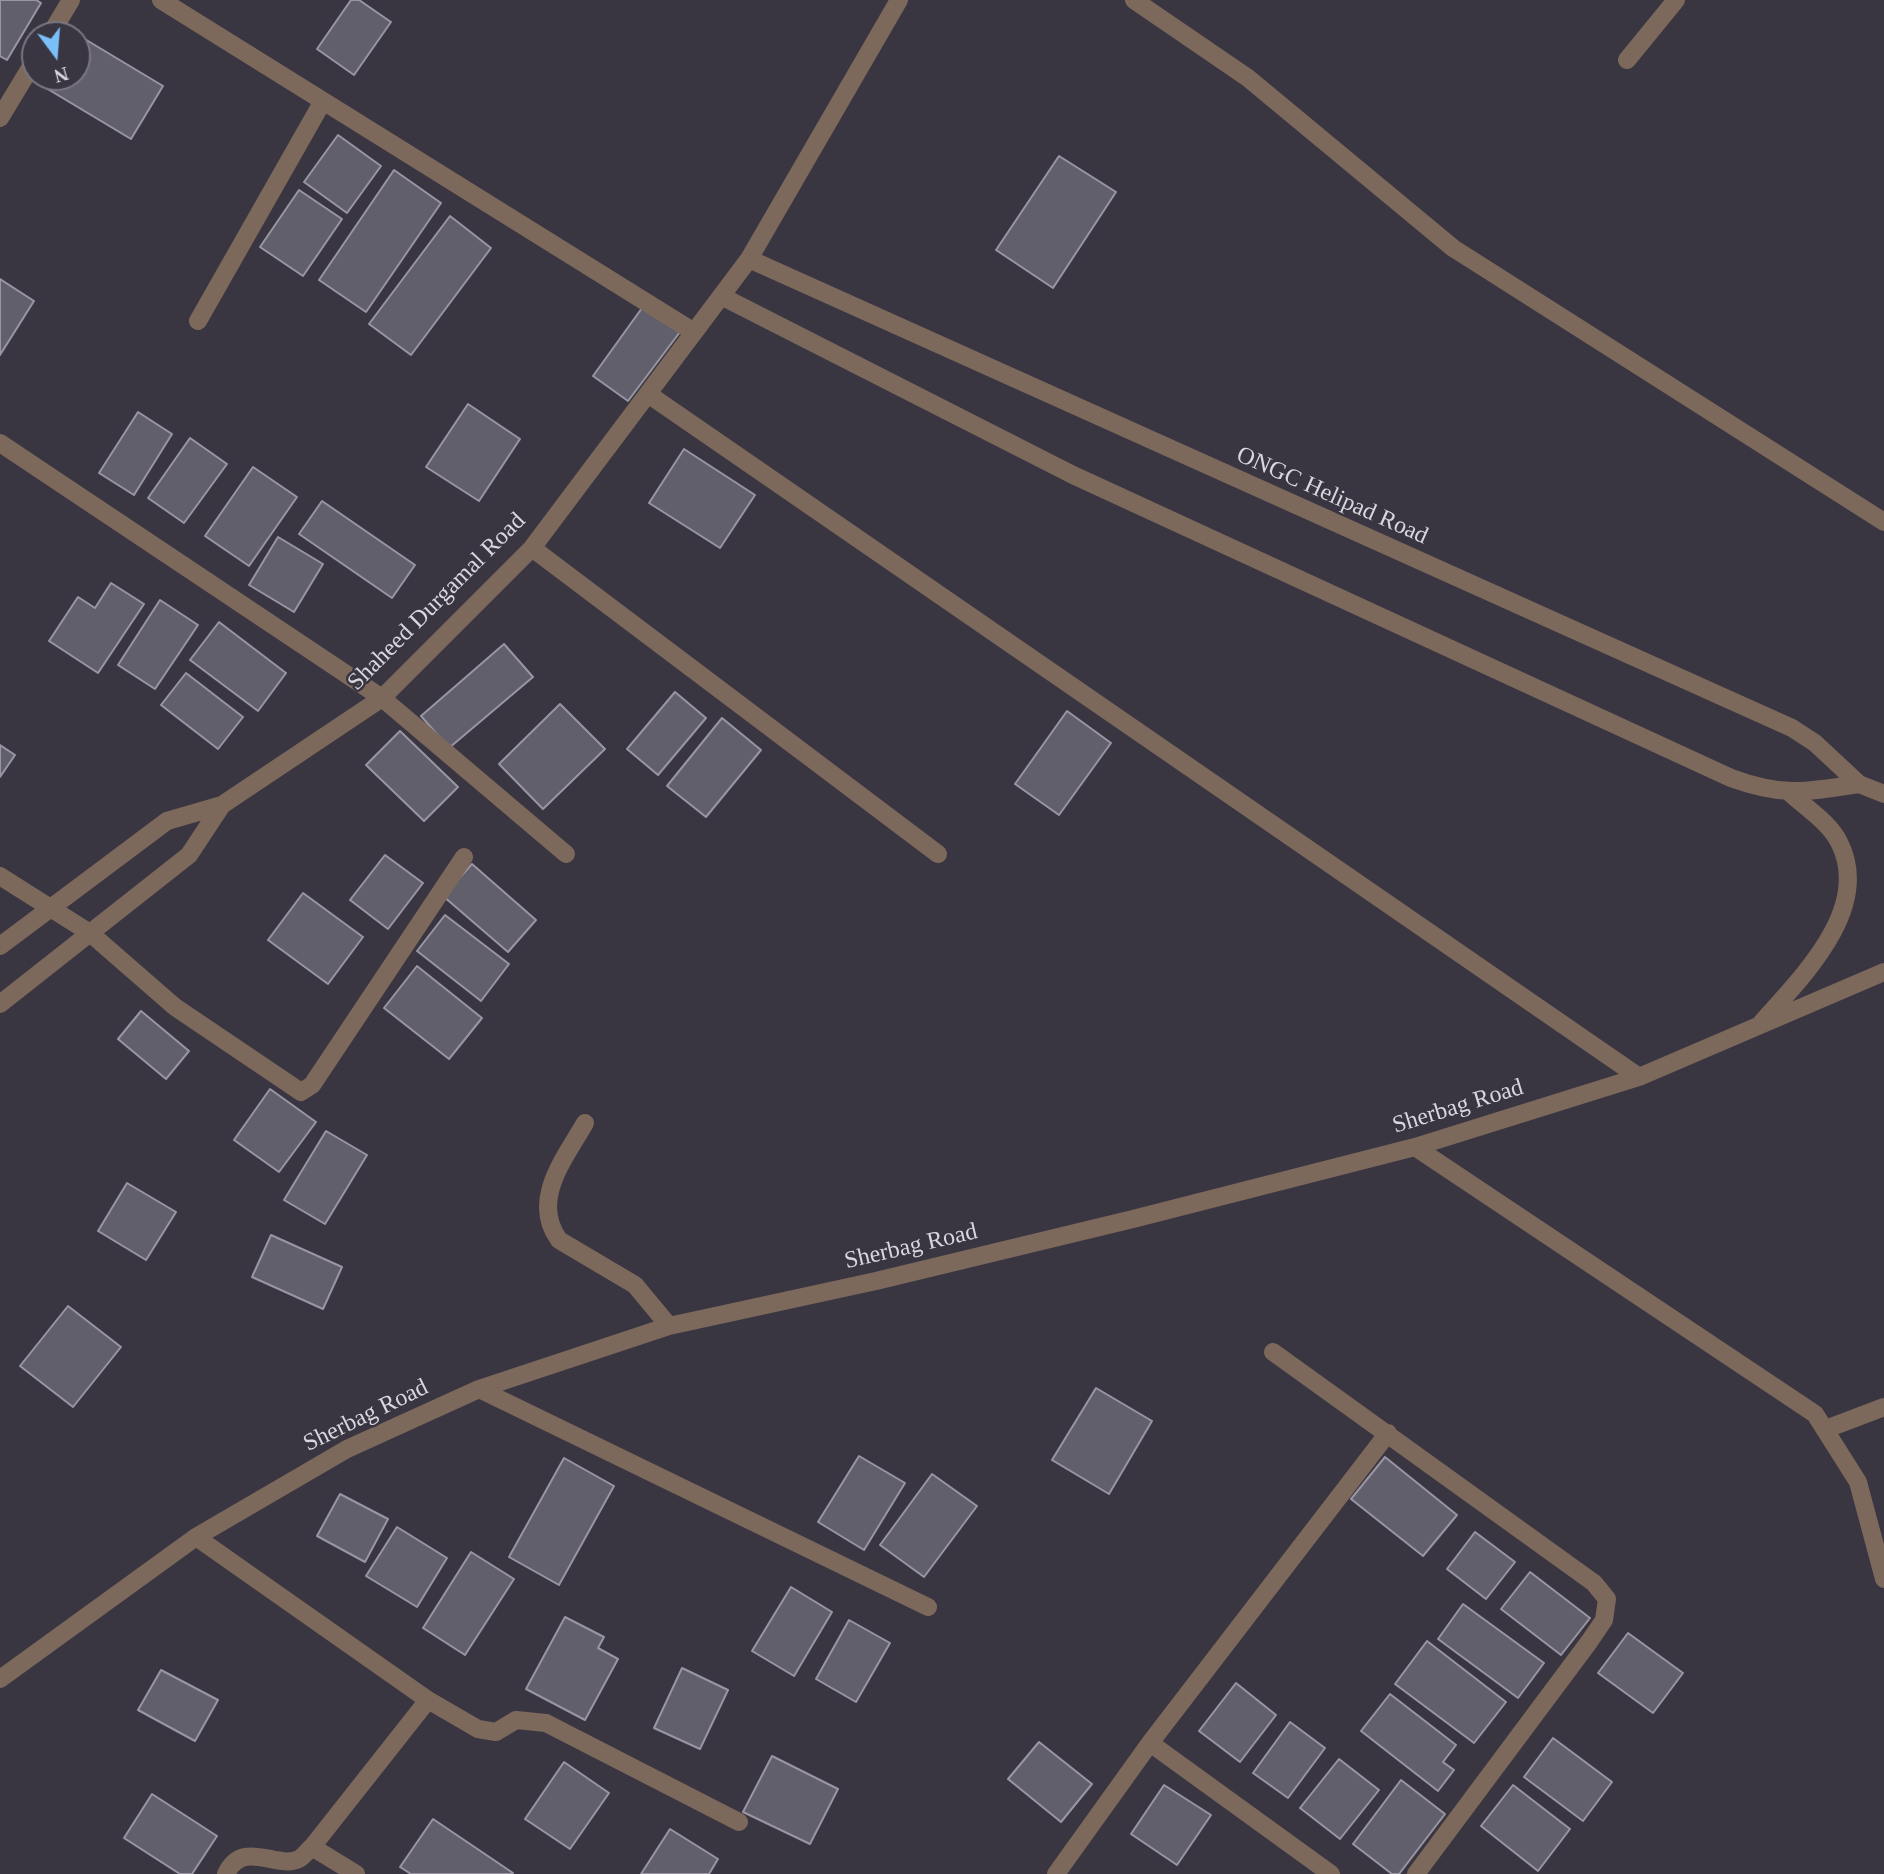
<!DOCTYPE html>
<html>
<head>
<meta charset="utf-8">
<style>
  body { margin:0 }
  #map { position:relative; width:1884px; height:1874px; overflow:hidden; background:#393642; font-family:"Times New Roman",serif }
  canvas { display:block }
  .north { position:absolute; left:21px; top:21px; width:70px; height:70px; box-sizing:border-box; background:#393642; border:2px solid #797680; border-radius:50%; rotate:164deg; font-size:19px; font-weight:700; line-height:28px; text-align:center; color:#d8d6de }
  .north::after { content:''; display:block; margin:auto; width:24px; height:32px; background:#7abff8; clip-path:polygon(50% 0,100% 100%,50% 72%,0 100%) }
</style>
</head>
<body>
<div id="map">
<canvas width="1884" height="1874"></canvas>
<div class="north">N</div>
</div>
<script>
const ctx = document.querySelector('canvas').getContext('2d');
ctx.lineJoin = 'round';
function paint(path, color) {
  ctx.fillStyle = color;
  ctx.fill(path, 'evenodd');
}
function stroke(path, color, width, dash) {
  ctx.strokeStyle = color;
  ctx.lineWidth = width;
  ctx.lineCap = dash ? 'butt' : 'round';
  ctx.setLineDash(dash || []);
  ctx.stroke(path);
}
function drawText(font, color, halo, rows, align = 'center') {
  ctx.font = font + ' "Times New Roman",serif';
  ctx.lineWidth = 5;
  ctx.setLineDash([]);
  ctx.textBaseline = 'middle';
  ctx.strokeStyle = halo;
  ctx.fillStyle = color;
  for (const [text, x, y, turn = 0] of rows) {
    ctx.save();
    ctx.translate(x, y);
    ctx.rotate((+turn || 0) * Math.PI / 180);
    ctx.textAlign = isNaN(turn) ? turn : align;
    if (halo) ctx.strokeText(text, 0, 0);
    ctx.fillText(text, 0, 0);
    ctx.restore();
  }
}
const building = new Path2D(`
  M0,0H36L41,3L7,60L0,56Z
  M351,0H359L391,22L354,75L317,49Z
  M78,35L163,86L131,139L46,88L52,77H77Z
  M338,135L381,166L347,213L304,182Z
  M1059,156L1116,192L1053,288L996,250Z
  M394,170L441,203L366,312L319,280Z
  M299,190L342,219L303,276L260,247Z
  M450,216L491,248L411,355L369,324Z
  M0,279L34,301L0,355Z
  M642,308L680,332L628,401L593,376Z
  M468,404L520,439L479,501L426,467Z
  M138,412L172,434L134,495L99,473Z
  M190,438L227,464L184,523L148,498Z
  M684,449L755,495L720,548L649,503Z
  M253,467L297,497L249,566L205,536Z
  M322,501L415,565L392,598L299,534Z
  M278,537L323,564L294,612L249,585Z
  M111,583L144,604L98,673L49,641L78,597L95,608Z
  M160,600L198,625L155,689L118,665Z
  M219,622L286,673L258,711L190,660Z
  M504,644L533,677L449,748L421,716Z
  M186,673L243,717L218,749L161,705Z
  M675,692L706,718L658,775L627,749Z
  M560,704L605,749L543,809L499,764Z
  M1067,711L1111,743L1059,815L1015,784Z
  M722,718L761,750L706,817L667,786Z
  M400,731L458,787L424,821L366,765Z
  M0,745L15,755L0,777Z
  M385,855L423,883L388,929L350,900Z
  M472,864L536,920L508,952L443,896Z
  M303,893L363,937L328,984L268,940Z
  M445,915L509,964L481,1001L417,951Z
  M417,966L482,1018L449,1059L384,1008Z
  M141,1011L189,1051L166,1079L118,1039Z
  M270,1089L316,1122L279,1172L234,1140Z
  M326,1131L367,1155L325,1224L284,1200Z
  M127,1183L176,1212L146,1260L98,1231Z
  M271,1235L342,1267L323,1309L252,1277Z
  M68,1306L121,1347L73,1407L20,1366Z
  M1096,1388L1152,1421L1109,1494L1052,1460Z
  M859,1456L905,1483L864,1550L818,1522Z
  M1385,1457L1457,1515L1423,1556L1351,1499Z
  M564,1458L614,1486L559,1585L509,1557Z
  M932,1474L977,1506L924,1577L880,1545Z
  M340,1494L388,1519L365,1562L317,1536Z
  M397,1527L447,1558L417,1607L366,1576Z
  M1475,1532L1515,1562L1486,1599L1447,1569Z
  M471,1552L514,1579L465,1655L423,1628Z
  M1530,1572L1590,1618L1561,1655L1501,1609Z
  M791,1587L832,1612L794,1676L752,1651Z
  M1463,1604L1544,1663L1518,1698L1438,1639Z
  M565,1617L604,1637L598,1648L618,1659L585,1720L526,1689Z
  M849,1620L890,1643L856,1702L816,1679Z
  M1628,1633L1683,1673L1653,1713L1598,1673Z
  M1427,1641L1506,1702L1474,1743L1395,1684Z
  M682,1668L728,1690L700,1749L654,1728Z
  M161,1670L218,1700L195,1741L138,1710Z
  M1236,1683L1276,1715L1240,1762L1199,1731Z
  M1390,1694L1456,1745L1443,1762L1454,1770L1438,1791L1361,1731Z
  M1290,1722L1325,1748L1288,1798L1253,1773Z
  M1553,1738L1612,1782L1583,1821L1524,1777Z
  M1039,1742L1092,1784L1061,1822L1008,1779Z
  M772,1756L838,1789L810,1844L743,1812Z
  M1339,1759L1379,1790L1340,1839L1300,1808Z
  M564,1762L609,1793L570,1849L525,1819Z
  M1401,1780L1445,1814L1399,1874H1392L1353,1844Z
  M1164,1785L1211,1815L1177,1865L1131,1834Z
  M1513,1785L1570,1829L1538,1871L1481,1826Z
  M152,1794L217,1836L192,1874H180L124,1838Z
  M433,1819L513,1873L512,1874H411L400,1867Z
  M670,1829L718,1859L709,1874H641Z`);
const minor = new Path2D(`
  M161,0L694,332
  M1134,0L1248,78L1453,248L1884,522
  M50,35L71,0
  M1627,60L1676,0
  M0,118L35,60
  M749,259L1792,728L1815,743L1859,784L1884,794
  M721,296L1073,475L1731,778C1783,797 1806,792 1859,784
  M198,321L323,101
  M648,394L1639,1077
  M0,443L382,698L566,854
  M532,548L938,854
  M0,876L90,933L175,1007L301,1092L312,1085L464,857
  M0,946L167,821L222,805L382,698L532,548L749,259L899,0
  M0,1004L189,855L222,805
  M1762,1022C1802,977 1873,908 1839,842C1829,822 1806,808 1790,793
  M585,1123C565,1158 530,1200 559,1240L635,1285L669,1326
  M1415,1147L1815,1414L1858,1482L1884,1579
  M1273,1352L1594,1583L1607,1599L1604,1620L1589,1642L1416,1874
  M479,1389L928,1607
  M1826,1429L1884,1407
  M196,1537L428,1700L478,1729L496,1732L516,1720L546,1723L739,1822
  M0,1679L196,1537L347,1449L479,1389L669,1326L876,1281L1133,1219L1415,1147L1639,1077L1884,972
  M1150,1743L1331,1874
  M312,1847L428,1700
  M226,1874C243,1838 277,1870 299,1859C303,1857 308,1850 312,1847L356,1874
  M1056,1874L1150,1743L1388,1433`);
const streetNames = [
  ["ONGC Helipad Road",1332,496,24],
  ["Shaheed Durgamal Road",437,602,-45],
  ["Sherbag Road",1458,1107,-17],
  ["Sherbag Road",911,1247,-13],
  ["Sherbag Road",366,1416,-26]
];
paint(building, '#625f6c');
stroke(building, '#9995a3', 2);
stroke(minor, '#7c695c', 18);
drawText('24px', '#d8d6de', '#393642', streetNames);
</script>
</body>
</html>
